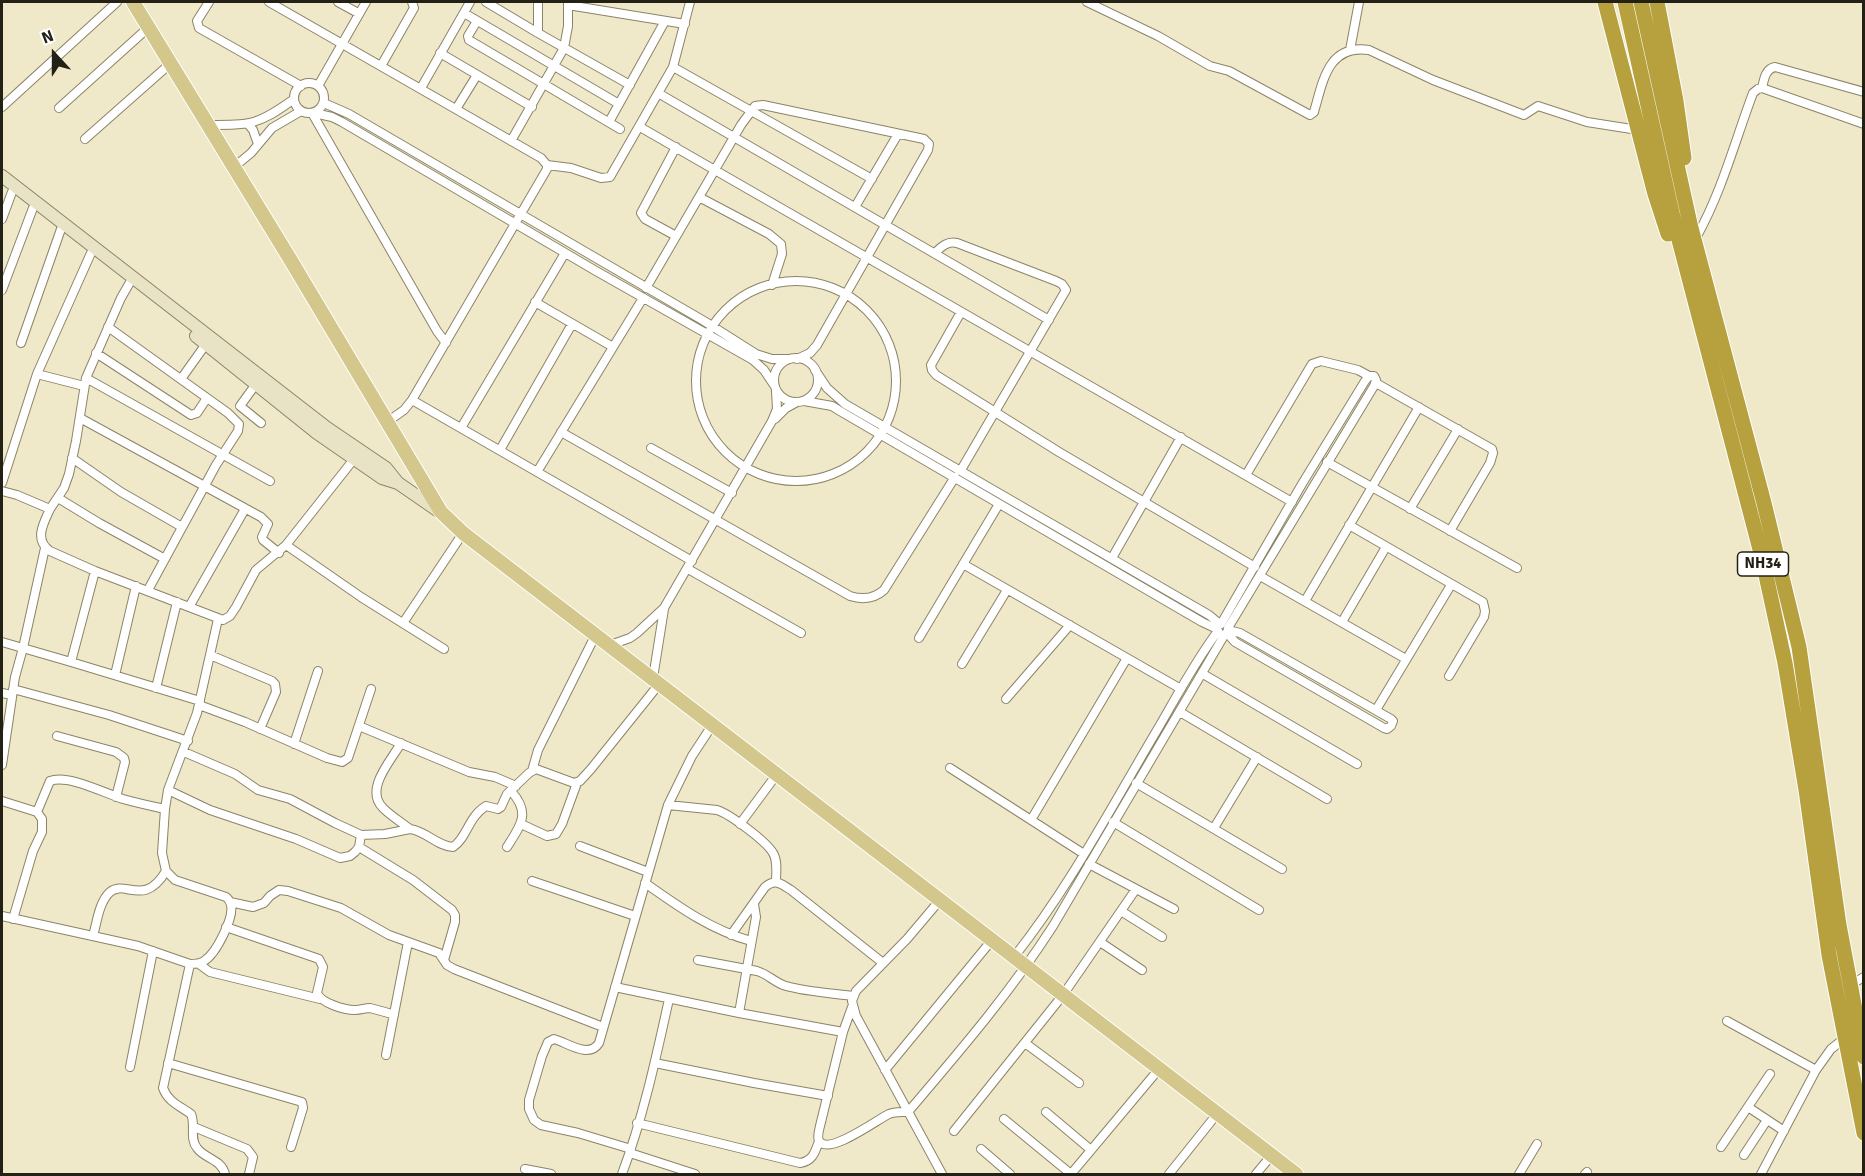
<!DOCTYPE html>
<html>
<head>
<meta charset="utf-8">
<style>
  body { margin:0 }
  #map { position:relative; width:1865px; height:1176px; overflow:hidden; background:#efe8c9; font-family:Signika,sans-serif }
  canvas { display:block }
  .frame { position:absolute; inset:0; border:3px solid #232015; pointer-events:none }
  .north { position:absolute; left:24px; top:24px; width:60px; height:60px; -webkit-text-stroke:4px #fff; paint-order:stroke; rotate:339deg; font-size:16px; font-weight:700; line-height:24px; text-align:center; color:#232015 }
  .north::after { content:''; display:block; margin:auto; width:21px; height:27px; background:#232015; clip-path:polygon(50% 0,100% 100%,50% 72%,0 100%) }
</style>
</head>
<body>
<div id="map">
<canvas width="1865" height="1176"></canvas>
<div class="frame"></div>
<div class="north">N</div>
</div>
<script>
const ctx = document.querySelector('canvas').getContext('2d');
ctx.lineJoin = 'round';
function stroke(path, color, width, dash) {
  ctx.strokeStyle = color;
  ctx.lineWidth = width;
  ctx.lineCap = dash ? 'butt' : 'round';
  ctx.setLineDash(dash || []);
  ctx.stroke(path);
}
function drawText(font, color, halo, rows, align = 'center') {
  ctx.font = font + ' Signika,sans-serif';
  ctx.lineWidth = 4.5;
  ctx.setLineDash([]);
  ctx.textBaseline = 'middle';
  ctx.strokeStyle = halo;
  ctx.fillStyle = color;
  for (const [text, x, y, turn = 0] of rows) {
    ctx.save();
    ctx.translate(x, y);
    ctx.rotate((+turn || 0) * Math.PI / 180);
    ctx.textAlign = isNaN(turn) ? turn : align;
    if (halo) ctx.strokeText(text, 0, 0);
    ctx.fillText(text, 0, 0);
    ctx.restore();
  }
}
const street = new Path2D(`
  M209,2L197,21L199,28L301,86
  M269,2L541,158L547,165V169L412,400L404,410L387,422
  M338,2L358,13
  M486,2L538,33L630,85
  M1087,2L1158,36L1210,66L1229,71L1310,115L1314,112C1323,81 1328,44 1369,50L1433,80L1524,115L1538,106L1587,122L1638,130
  M568,5L685,24
  M464,13L619,104
  M477,21L468,36L469,40L620,129
  M538,33V2
  M1350,50L1359,2
  M440,53L532,107
  M381,66L414,8L412,2
  M673,67L872,179
  M294 98a15 15 0 1 1 30 0a15 15 0 1 1-30 0Z
  M318,86L366,2
  M421,88L470,2
  M1762,88C1764,80 1765,69 1775,67L1864,92
  M658,93L1049,320
  M324,103L349,114L704,321L756,354L772,359H790
  M2,107L117,2
  M59,108L149,27
  M456,109L477,75
  M312,113L437,331L446,343
  M314,113L332,117L342,122L596,271L753,360L764,370L774,385
  M609,122L665,21
  M248,124L253,130L258,144
  M208,125C252,125 258,125 294,99
  M640,127L1292,502
  M85,139L171,63
  M511,141L564,48L568,26V2
  M676,147L641,213L645,219L676,236
  M547,165L571,168L601,178L610,177L673,67L690,2
  M234,167L251,153L272,128L301,111
  M699,197L769,234L781,244L782,254L772,285
  M855,207L898,134
  M2,219L12,192
  M1697,236C1722,191 1735,141 1753,93L1758,89L1762,88L1864,124
  M936,252C942,246 948,241 957,243L1056,281L1062,284L1066,290L961,470
  M696 381a100 100 0 1 1 200 0a100 100 0 1 1-200 0Z
  M646,288L741,125L755,106L763,105L924,139L929,144L928,150L817,345L810,353L797,359
  M2,290L33,208
  M535,302L613,347
  M961,312L931,365L932,370L936,375L1059,452L1255,567
  M108,327L228,413L239,424L238,431L216,465L148,590
  M21,343L61,229
  M96,353L191,415L197,413L207,398
  M774 380a22 22 0 1 1 44 0a22 22 0 1 1-44 0Z
  M815,370L827,388L845,404L1209,615L1220,624
  M37,374L84,386
  M86,378L270,481
  M181,379L206,344
  M1376,383L1492,449L1493,453L1490,463L1450,531
  M256,384L240,406L261,423
  M412,400L692,561
  M804,401L832,406L840,411L1202,622L1217,629
  M80,418L261,517L268,524L262,537L263,540L279,553
  M775,419L786,408L797,402
  M461,428L565,253
  M561,432L850,596C863,600 874,599 884,590L955,477
  M651,448L732,493
  M500,450L572,324
  M72,458L121,492L182,527
  M1327,462L1517,568
  M537,472L643,298
  M1246,475L1312,364L1321,361L1358,370L1369,376
  M2,483L37,374L91,253
  M2,491L17,495L50,509L64,488L69,474L76,441L86,378L121,298L133,277
  M58,498L99,523L165,559
  M50,509C43,524 34,540 50,551L95,571L223,620L230,616L236,607L256,570L286,545L354,459
  M1410,509L1458,429
  M1349,525L1483,602L1485,611L1484,617L1449,676
  M286,545L361,597L444,649
  M1112,558L1181,437
  M963,564L1181,689
  M688,569L801,633
  M1260,576L1406,659
  M1305,601L1419,407
  M189,607L245,509
  M1342,622L1386,547
  M403,623L463,533
  M1221,624L1302,484L1365,381L1369,376H1374L1376,380L1374,386L1228,628
  M1228,629L1227,633L1235,642L1384,728L1387,729L1391,726L1393,721L1391,719L1240,633L1228,630
  M919,638L999,504
  M2,642L71,662L200,701
  M610,645L630,638L637,633L664,608L772,421L777,409L776,391
  M210,655L272,681L275,684L276,692L260,729
  M71,662L95,571
  M962,664L1007,590
  M1203,674L1357,764
  M115,675L136,586
  M653,678L664,609
  M156,688L177,602
  M13,689L109,715L188,741
  M2,693L12,695
  M1006,699L1070,625
  M199,705L245,722L327,758L342,762L348,758L371,689
  M1376,710L1451,585
  M1180,712L1327,799
  M359,726L469,772L495,777L516,786
  M57,736L116,752L124,758L125,762L116,797
  M401,743C391,761 364,789 383,808C391,816 401,822 410,829
  M294,744L318,671
  M184,752L235,774L258,790L290,799L335,823L361,835L385,834L410,829C426,831 437,846 453,847C467,838 468,817 486,806L498,809L501,807L507,794L529,773L536,769L574,783L580,781L591,769L660,683
  M2,765L15,677L23,648L45,548
  M950,768L1084,854
  M532,771L538,750L596,634
  M1136,783L1282,869
  M168,790L210,810L296,839L340,858L350,856L355,852L359,847L361,835
  M2,801L37,812L42,819V832L33,851L13,919
  M668,805L717,810C730,814 767,842 773,853C778,861 776,873 776,881
  M37,812L50,781C68,774 104,793 123,799C137,803 151,806 165,809
  M1031,820L1127,658
  M1113,822L1259,910
  M521,824L547,836L556,834L562,824L577,783
  M740,824L777,774
  M1214,828L1257,757
  M580,846L648,872
  M359,847L413,880L452,910L455,915V922L444,960
  M507,847C521,825 531,813 511,791
  M1089,864L1174,909
  M532,881L635,916
  M645,883C679,907 711,930 751,941
  M940,900L907,939L856,991L852,1001L856,1016L942,1174
  M230,902L253,907L264,903L270,896L279,890L288,891L341,908L389,935L439,953L447,965L454,969L603,1027
  M1121,911L1162,937
  M2,916L138,946L190,964C195,964 200,964 204,961C216,954 234,918 231,905C230,900 229,900 226,897L175,880L166,871L162,853L165,809L168,790L197,713L218,619
  M226,927L319,959L323,967L317,993C321,1003 344,1010 355,1010C361,1010 365,1008 370,1008C378,1010 386,1012 394,1015
  M731,935L765,887C775,878 781,884 791,890L883,963
  M93,936C97,922 99,902 110,892C125,879 144,908 166,871
  M1100,942L1142,970
  M1014,957C1071,885 1113,804 1160,725C1178,694 1196,660 1218,631
  M698,960L757,971C768,974 775,983 786,986C808,992 831,993 853,996
  M190,964L163,1088C168,1102 180,1106 191,1114C196,1125 189,1138 197,1148C205,1159 221,1159 225,1174
  M199,964L210,972L320,999
  M1850,985L1864,977
  M615,987L739,1013L843,1032
  M852,1007L843,1032L820,1126C819,1130 817,1137 819,1141C829,1156 878,1119 889,1114C895,1111 901,1112 908,1112C959,1052 1010,993 1053,926L1225,634
  M739,1013L756,917L754,904
  M1727,1021L1816,1070
  M1025,1043L1079,1083
  M386,1055L408,942
  M168,1063L302,1102L303,1108L291,1147
  M655,1063L754,1083L828,1096
  M130,1067L153,951
  M885,1070L992,940
  M1748,1107L1784,1131
  M1046,1112L1091,1150
  M1004,1119L1071,1174
  M637,1123L800,1163C813,1161 815,1152 819,1141
  M194,1127L247,1149L253,1157L249,1174
  M954,1131L1063,995L1136,889
  M1721,1147L1770,1074
  M631,1149L578,1133L541,1125L534,1120L529,1109V1100L542,1056L548,1042L554,1039C568,1043 589,1059 599,1043L668,805L692,756L713,724
  M981,1149L1010,1174
  M630,1153L695,1174
  M1744,1155L1767,1120
  M525,1169L551,1174
  M622,1174C643,1118 656,1058 669,999
  M1071,1174L1159,1069
  M1169,1174L1217,1114
  M1256,1174L1271,1156
  M1519,1174L1537,1144
  M1585,1174L1587,1172
  M1761,1174L1816,1070L1831,1049L1845,1038`);
const secondary = new Path2D(`
  M2,176L327,428L386,468L398,483L440,512
  M196,336L317,433L382,478L398,483`);
const primary = new Path2D(`
  M133,2L290,259L441,512L463,533L1296,1174`);
const highway = new Path2D(`
  M1605,2L1655,194L1668,234
  M1625,2L1672,213L1762,557L1785,663L1806,790L1829,955L1864,1133
  M1641,2L1691,228L1764,503L1799,647L1839,925L1864,1057
  M1657,2L1676,101L1684,158`);
const shields = [
  [1763,564,51]
];
const shieldNames = [
  ["NH34",1763,564]
];
stroke(street, '#8b8468', 10);
stroke(secondary, '#8b8468', 14);
stroke(primary, '#fff', 16);
stroke(highway, '#fff', 17);
stroke(street, '#fff', 8);
stroke(secondary, '#e9e3c5', 12);
stroke(primary, '#d4c78b', 14);
stroke(highway, '#b7a13e', 15);
for (const [x, y, w] of shields) {
  const box = new Path2D();
  box.roundRect(x - w / 2, y - 12, w, 24, 4.5);
  ctx.fillStyle = '#fff';
  ctx.fill(box);
  stroke(box, '#232015', 1.5);
}
drawText('bold 15px', '#232015', null, shieldNames);
</script>
</body>
</html>
